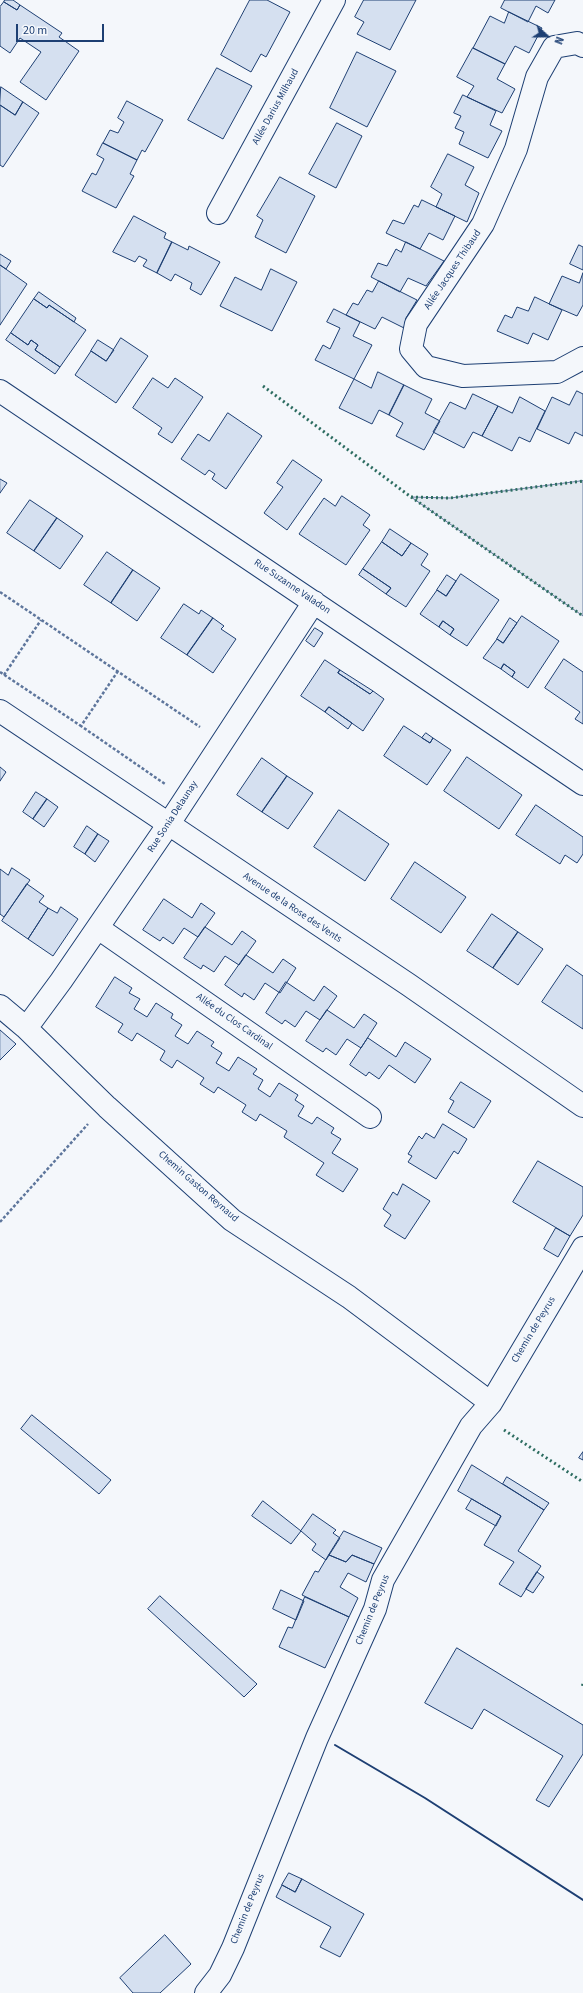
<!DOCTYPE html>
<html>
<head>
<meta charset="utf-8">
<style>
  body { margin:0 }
  #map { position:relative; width:583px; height:1993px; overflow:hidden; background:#f4f7fb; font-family:"Source Sans 3",sans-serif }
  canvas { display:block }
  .north { position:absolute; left:527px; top:16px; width:40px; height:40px; -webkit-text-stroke:3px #f4f7fb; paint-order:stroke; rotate:111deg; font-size:11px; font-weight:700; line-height:16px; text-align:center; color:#1d3f73 }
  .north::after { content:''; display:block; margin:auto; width:14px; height:18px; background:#1d3f73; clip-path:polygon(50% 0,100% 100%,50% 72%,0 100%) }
  .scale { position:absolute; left:16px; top:24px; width:88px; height:18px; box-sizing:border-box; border:2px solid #1d3f73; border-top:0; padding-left:5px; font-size:12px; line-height:14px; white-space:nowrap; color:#1d3f73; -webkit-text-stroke:3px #f4f7fb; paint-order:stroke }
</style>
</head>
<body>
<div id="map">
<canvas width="583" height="1993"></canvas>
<div class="north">N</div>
<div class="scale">20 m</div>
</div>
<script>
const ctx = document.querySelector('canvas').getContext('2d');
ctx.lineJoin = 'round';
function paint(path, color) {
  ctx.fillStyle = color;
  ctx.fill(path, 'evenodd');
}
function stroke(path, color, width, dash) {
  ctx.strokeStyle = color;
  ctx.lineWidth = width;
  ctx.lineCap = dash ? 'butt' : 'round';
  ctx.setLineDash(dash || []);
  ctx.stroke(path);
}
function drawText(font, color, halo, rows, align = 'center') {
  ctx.font = font + ' "Source Sans 3",sans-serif';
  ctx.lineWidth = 3;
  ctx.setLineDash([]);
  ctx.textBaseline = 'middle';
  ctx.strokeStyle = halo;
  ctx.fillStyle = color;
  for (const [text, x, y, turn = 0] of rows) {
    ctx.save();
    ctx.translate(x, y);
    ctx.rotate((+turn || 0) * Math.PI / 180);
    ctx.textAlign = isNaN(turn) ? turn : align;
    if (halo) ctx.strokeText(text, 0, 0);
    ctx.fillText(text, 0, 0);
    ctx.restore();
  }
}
const green = new Path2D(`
  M583,481V616L411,497L450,498Z`);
const building = new Path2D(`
  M5,0H13L20,5L17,10L4,2Z
  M250,0H267L290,12L266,57L261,54L251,72L221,55Z
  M364,0H416L390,50L357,34L364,22L355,17Z
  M505,0H555L548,13L536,6L528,22L501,8Z
  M4,2L17,10L20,5L62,33L59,37L79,51L46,100L20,82L41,52L20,38L10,53L0,46V7Z
  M509,12L542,28L529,53L515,46L505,64L473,48L490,16L504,23Z
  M473,48L505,64L497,79L515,89L502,113L467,97L474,86L457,77Z
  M357,52L396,71L367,127L330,108Z
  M217,68L252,86L223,139L188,120Z
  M1,87L23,102L15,115L0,105Z
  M463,95L496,111L490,125L502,131L488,158L459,144L464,132L455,128L461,116L454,113Z
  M127,101L163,120L145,152L142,150L137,160L103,143L110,130L118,133L124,122L118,118Z
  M23,102L39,113L3,167L0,165V105L15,115Z
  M337,123L362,136L336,188L309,174Z
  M103,143L137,160L130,174L134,176L116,208L82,191L92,173L96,175L104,159L97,155Z
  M448,154L474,167L465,185L479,193L467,222L436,207L442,194L431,187Z
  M280,177L315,196L286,253L255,237L263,220L257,216Z
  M422,200L455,216L443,240L429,233L420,249L386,233L393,220L404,224L414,205L418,207Z
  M134,216L166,233L164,238L172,242L157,273L143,266L147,260L139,256L135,262L113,252Z
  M172,242L188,250L189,246L220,262L201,295L190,289L192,283L175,274L171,281L157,273Z
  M406,242L444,261L426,286L408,278L400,292L371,277L378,263L387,266L396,249L401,252Z
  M579,245L583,247V270L570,264Z
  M0,254L11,261L6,269L0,265Z
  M0,265L27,284L0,325Z
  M271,269L297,282L272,331L220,306L235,277L261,290Z
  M583,273V305L577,316L549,304L562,276L579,283Z
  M379,281L417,300L406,318L404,328L382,317L375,329L346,315L353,303L358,305L367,290L372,292Z
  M39,292L76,318L74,322L49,305L47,308L34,299Z
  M535,297L562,310L548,340L533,333L528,344L497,331L505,315L512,318L517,307L528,311Z
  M34,299L47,308L49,305L86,330L60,367L35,350L38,345L31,340L28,345L11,333Z
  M334,309L360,322L353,336L372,345L354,379L315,360L323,345L330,349L340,328L327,322Z
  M11,333L28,345L31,340L38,345L35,350L60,367L55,374L6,340Z
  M121,338L148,356L116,403L75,375L91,351L106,361Z
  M98,340L114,350L106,361L91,351Z
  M378,372L404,385L389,415L379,410L372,424L339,408L354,379L371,388Z
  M153,378L168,388L175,378L203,397L172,443L158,434L162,428L133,408Z
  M404,385L432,399L425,413L440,421L424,450L396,436L403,423L389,415Z
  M577,391L583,394V436L575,432L569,444L537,429L552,397L569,405Z
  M473,394L498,406L482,436L473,432L464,448L433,432L450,402L465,409Z
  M520,397L545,411L530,442L519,437L512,451L482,436L498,406L512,413Z
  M228,413L262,436L226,489L212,479L215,474L209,470L205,475L181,459L198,434L209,441Z
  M293,460L322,480L287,530L264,513L283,487L277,483Z
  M0,479L7,483L0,493Z
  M342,496L370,515L363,525L370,530L346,565L299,534L324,498L335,506Z
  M30,500L57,518L34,551L7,533Z
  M57,518L83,536L60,569L34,551Z
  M390,529L411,543L402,556L382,542Z
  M382,542L402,556L411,543L428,554L421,565L430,571L406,607L386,594L391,588L363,569Z
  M107,552L133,570L111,603L84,585Z
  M363,569L391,588L386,594L359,575Z
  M133,570L160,588L137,621L111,603Z
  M461,574L499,600L467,646L450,635L454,629L443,621L439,627L420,614L437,590L446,596Z
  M447,575L456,581L446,596L437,590Z
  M184,604L199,614L201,610L213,618L187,655L161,638Z
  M522,616L559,641L528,688L512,677L515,672L504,664L501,669L483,658L497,639L503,643Z
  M213,618L224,626L221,629L236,639L213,673L187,655Z
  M510,618L517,623L503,643L497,639Z
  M443,621L454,629L450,635L439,627Z
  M315,628L323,633L314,647L306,641Z
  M564,659L583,672V724L575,719L580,712L545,688Z
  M325,660L340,670L338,673L370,694L373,691L384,699L363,731L329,707L325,712L301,696Z
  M504,664L515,672L512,677L501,669Z
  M340,670L373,691L370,694L338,673Z
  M329,707L352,723L348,729L325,712Z
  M404,726L430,743L433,738L451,750L427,785L384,756Z
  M426,733L433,738L430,743L422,738Z
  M467,757L522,795L499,829L444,791Z
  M262,758L287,776L262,812L237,795Z
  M0,767L6,772L0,781Z
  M287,776L313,793L288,829L262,812Z
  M36,792L47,799L33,819L23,812Z
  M47,799L58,807L44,827L33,819Z
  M536,805L583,837V854L577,863L565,855L560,864L516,835Z
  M339,810L389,844L365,881L314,847Z
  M87,826L98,834L85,854L74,847Z
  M98,834L109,841L95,862L85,854Z
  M415,862L466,897L441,933L391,899Z
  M12,868L30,880L4,917L0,914V869L8,875Z
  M27,884L44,896L39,902L48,908L28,939L2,921Z
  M164,899L192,918L201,903L215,913L198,937L184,928L173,944L163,937L160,941L143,930Z
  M61,907L78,919L53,956L28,939L48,908L57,913Z
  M492,914L518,932L493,968L467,951Z
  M205,927L232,945L242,931L256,941L239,965L225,956L214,972L203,965L201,969L184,958Z
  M518,932L543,949L518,985L493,968Z
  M246,955L273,973L283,959L296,968L280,993L265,983L254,1000L244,993L242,997L225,985Z
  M567,965L583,976V1029L542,1002Z
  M115,977L132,988L129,993L140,999L134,1009L147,1017L156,1003L173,1014L171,1018L182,1025L175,1036L188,1044L197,1031L214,1042L211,1046L222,1053L216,1063L229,1071L238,1057L257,1069L253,1074L263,1080L258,1089L270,1097L279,1083L298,1095L295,1100L304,1106L298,1116L312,1124L317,1117L334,1128L331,1133L341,1139L332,1153L358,1169L343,1192L316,1175L324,1163L284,1137L287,1131L260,1114L256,1121L242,1112L246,1105L218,1087L214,1093L200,1084L204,1078L177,1060L172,1068L160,1060L165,1051L137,1033L132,1041L118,1032L123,1024L96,1007Z
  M286,982L314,1001L324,986L337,996L320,1020L306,1011L295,1027L285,1020L282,1024L266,1013Z
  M327,1010L354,1028L364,1014L377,1023L361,1048L347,1039L336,1055L326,1048L323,1052L306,1041Z
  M0,1030L16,1044L0,1060Z
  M368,1038L396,1057L405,1042L431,1059L415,1083L389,1065L379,1079L369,1072L366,1076L350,1065Z
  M461,1082L491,1101L474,1128L448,1112L454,1101L450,1099Z
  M443,1124L467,1139L458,1154L454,1151L436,1179L408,1162L412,1156L408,1154L419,1136L422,1139L426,1133L434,1138Z
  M538,1161L583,1187V1215L570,1236L513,1202Z
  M403,1184L430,1201L405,1239L384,1226L391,1215L383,1209L393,1192L397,1195Z
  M556,1228L570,1236L558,1257L544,1249Z
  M32,1415L111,1480L99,1494L21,1429Z
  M583,1452V1460L579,1458Z
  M472,1465L544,1510L518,1551L541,1566L521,1597L499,1584L514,1562L484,1545L501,1516L458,1491Z
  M507,1477L549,1503L544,1510L503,1484Z
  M472,1499L501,1516L496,1526L466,1509Z
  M263,1501L301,1531L291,1544L252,1516Z
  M313,1514L336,1530L333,1533L340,1538L326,1560L312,1550L316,1544L301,1531Z
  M344,1531L382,1548L374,1564L352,1555L346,1562L329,1555Z
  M329,1555L346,1562L352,1555L374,1564L366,1582L348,1573L340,1587L358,1598L349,1617L302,1595L315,1571L318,1572Z
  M537,1572L544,1577L533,1593L526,1589Z
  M281,1590L304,1601L296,1620L273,1609Z
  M160,1596L257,1684L244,1697L148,1609Z
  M305,1597L349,1617L325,1668L279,1647L288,1627L292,1628Z
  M457,1648L583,1725V1754L549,1807L536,1800L563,1756L484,1709L472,1729L425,1703Z
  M289,1873L302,1879L295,1892L282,1885Z
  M302,1879L364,1914L340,1957L320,1947L331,1927L276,1897L282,1885L295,1892Z
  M165,1935L191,1964L160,1993H133L120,1978Z`);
const path = new Path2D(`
  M0,592L200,727
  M118,671L81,726L165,784
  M0,672L81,726
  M4,675L41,620
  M0,1222L88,1124`);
const street = new Path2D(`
  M583,46L577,43L554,47L537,77L516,149L483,224L416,324L411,349L426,367L463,376L557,372L583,358
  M218,213L334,0
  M0,391L583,784
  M0,711L409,985L583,1106
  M98,928L370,1117
  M0,1006L25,1027L107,1107L232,1220L349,1297L491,1403
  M25,1027L33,1019L61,981L168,825L314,602
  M206,1993L220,1975L233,1948L317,1738L375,1609L383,1580L471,1426L491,1403L583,1248`);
const hedge = new Path2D(`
  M263,386L411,497L583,616
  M411,497L450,498L583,481
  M504,1430L583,1482
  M583,1684L582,1687L583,1688`);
const wall = new Path2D(`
  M335,1745L425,1798L583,1900`);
const streetNames = [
  ["Allée Darius Milhaud",276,107,-61],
  ["Allée Jacques Thibaud",453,270,-56],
  ["Rue Suzanne Valadon",292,587,34],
  ["Rue Sonia Delaunay",173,817,-57],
  ["Avenue de la Rose des Vents",292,908,34],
  ["Allée du Clos Cardinal",234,1022,35],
  ["Chemin Gaston Reynaud",198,1187,41],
  ["Chemin de Peyrus",534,1330,-59],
  ["Chemin de Peyrus",373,1610,-68],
  ["Chemin de Peyrus",248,1909,-68]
];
paint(green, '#e3e9f0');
stroke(green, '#687fa3', 1);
paint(building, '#d5e0f0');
stroke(building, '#1d3f73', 1);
stroke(street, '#1d3f73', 24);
stroke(path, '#5e769c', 2.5, [3, 2]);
stroke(street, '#f4f7fb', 22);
stroke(hedge, '#2c6c60', 3, [2, 3]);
stroke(wall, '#1d3f73', 2);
drawText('10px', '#1d3f73', '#f4f7fb', streetNames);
</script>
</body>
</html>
